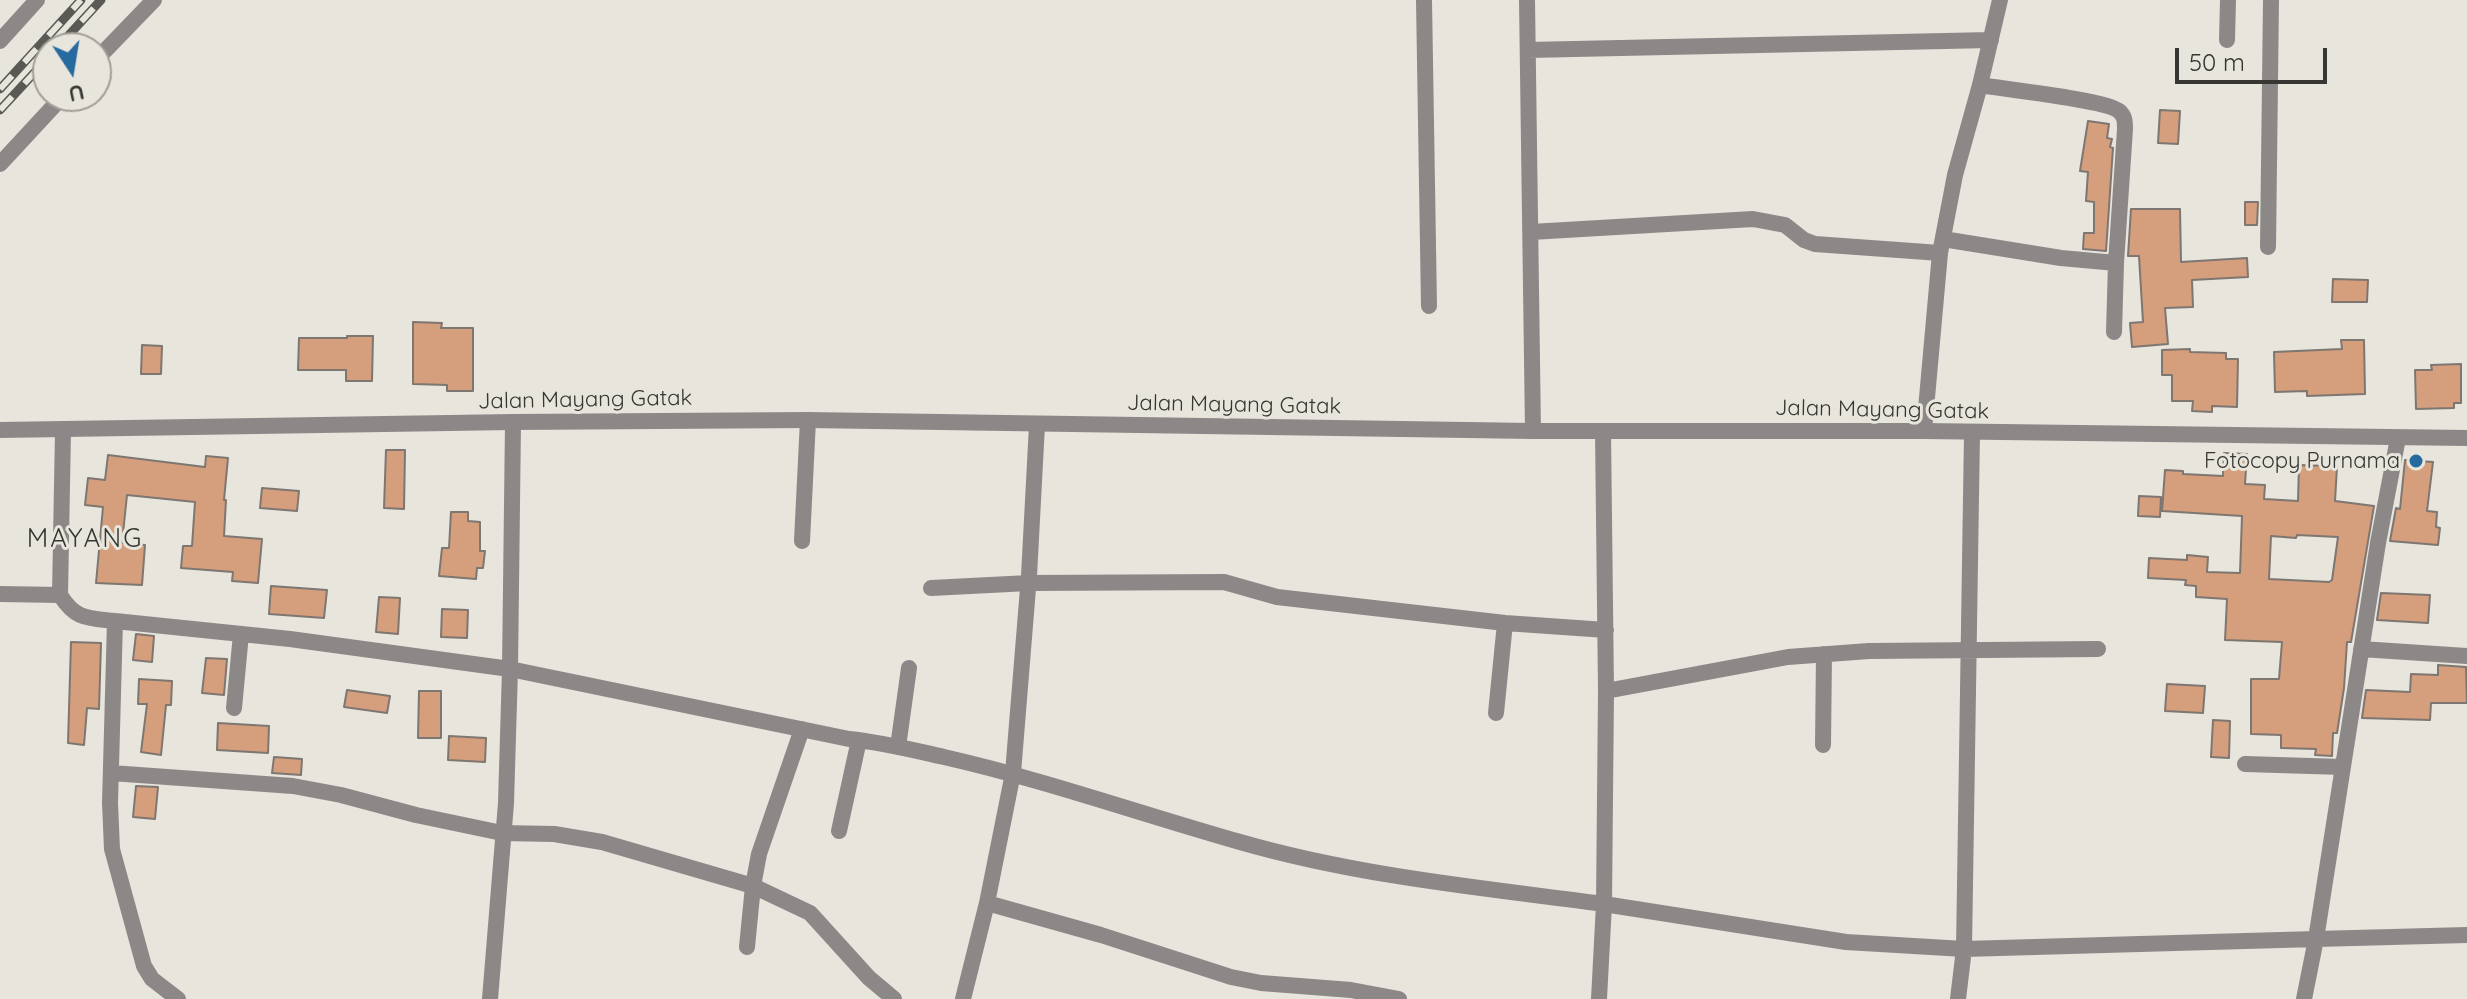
<!DOCTYPE html>
<html>
<head>
<meta charset="utf-8">
<style>
  body { margin:0 }
  #map { position:relative; width:2467px; height:999px; overflow:hidden; background:#e7e5dc; font-family:Quicksand,sans-serif }
  canvas { display:block }
  .north { position:absolute; left:32px; top:32px; width:80px; height:80px; box-sizing:border-box; background:#e7e5dc; border:2px solid #a19f98; border-radius:50%; rotate:168deg; font-size:22px; font-weight:700; line-height:32px; text-align:center; color:#373632 }
  .north::after { content:''; display:block; margin:auto; width:28px; height:36px; background:#266a9f; clip-path:polygon(50% 0,100% 100%,50% 72%,0 100%) }
  .scale { position:absolute; left:2175px; top:48px; width:152px; height:36px; box-sizing:border-box; border:4px solid #373632; border-top:0; padding-left:10px; font-size:24px; line-height:28px; white-space:nowrap; color:#373632; -webkit-text-stroke:6px #e7e5dc; paint-order:stroke }
</style>
</head>
<body>
<div id="map">
<canvas width="2467" height="999"></canvas>
<div class="north">U</div>
<div class="scale">50 m</div>
</div>
<script>
const ctx = document.querySelector('canvas').getContext('2d');
ctx.lineJoin = 'round';
function paint(path, color) {
  ctx.fillStyle = color;
  ctx.fill(path, 'evenodd');
}
function stroke(path, color, width, dash) {
  ctx.strokeStyle = color;
  ctx.lineWidth = width;
  ctx.lineCap = dash ? 'butt' : 'round';
  ctx.setLineDash(dash || []);
  ctx.stroke(path);
}
function drawText(font, color, halo, rows, align = 'center') {
  ctx.font = font + ' Quicksand,sans-serif';
  ctx.lineWidth = 6;
  ctx.setLineDash([]);
  ctx.textBaseline = 'middle';
  ctx.strokeStyle = halo;
  ctx.fillStyle = color;
  for (const [text, x, y, turn = 0] of rows) {
    ctx.save();
    ctx.translate(x, y);
    ctx.rotate((+turn || 0) * Math.PI / 180);
    ctx.textAlign = isNaN(turn) ? turn : align;
    if (halo) ctx.strokeText(text, 0, 0);
    ctx.fillText(text, 0, 0);
    ctx.restore();
  }
}
const building = new Path2D(`
  M2160,110L2180,111L2178,144L2158,143Z
  M2088,121L2109,124L2107,138L2112,139L2110,147L2113,148L2106,251L2083,249L2084,233H2094V202L2086,201L2088,172L2080,171Z
  M2245,202H2258L2257,225H2245Z
  M2131,209H2180L2181,262L2247,258L2248,277L2192,280L2193,307L2165,308L2168,344L2132,347L2130,323L2143,322L2139,256H2128Z
  M2333,279L2368,280L2367,302H2332Z
  M413,322L442,323L441,328H473V391H447V385L413,384Z
  M347,336H373L372,381H346V370H298L299,338H347Z
  M2341,340H2364L2365,394L2307,396V391L2275,392L2274,352L2342,349Z
  M142,345L162,346L161,374H141Z
  M2190,349V352L2226,353V359H2238L2237,407L2212,406V412L2192,411L2193,401H2172V375H2162V350Z
  M2461,364V403H2454V408L2416,409L2415,370H2432L2431,365Z
  M386,450H405L404,509L384,508Z
  M2224,453L2247,454L2245,484L2265,485L2264,499L2298,501L2299,465L2329,466L2337,467L2335,501L2374,506L2351,642H2347L2344,688L2337,733H2333L2332,756L2315,755L2316,749L2281,748V735L2251,734V679H2279L2282,642L2225,640L2227,599L2196,597V586L2185,585L2186,580L2148,578L2149,558L2187,560V555L2208,557L2207,572L2240,573L2242,516L2162,511L2165,470L2183,471V474L2223,476ZM2297,535L2338,537L2332,580L2329,582L2269,579L2271,536L2296,538Z
  M108,455L205,467L206,456L228,458L224,500H226L224,536L262,539L258,583L232,581L233,572L181,568L183,546H192L195,502L127,495L122,543L145,545L142,585L96,583L103,507L85,505L88,478L105,480Z
  M2405,460L2433,462L2427,511L2437,512L2436,527L2440,528L2438,545L2390,541L2396,508L2400,509Z
  M262,488L299,491L297,511L260,508Z
  M2139,496L2161,497L2160,517L2138,516Z
  M451,512H468V521L480,522V551H485L483,568H477L476,579L439,576L442,548H449Z
  M271,586L327,590L324,618L269,614Z
  M2381,593L2430,595L2428,623L2377,620Z
  M379,597L400,598L398,634L376,632Z
  M442,609L468,610L467,638L441,637Z
  M136,634L154,636L152,662L133,660Z
  M71,642L101,643L99,709L87,708L84,745L68,743Z
  M206,658L227,659L224,695L202,693Z
  M2438,665L2466,667L2467,703H2431L2430,720L2362,718L2366,690L2410,692L2411,674L2438,675Z
  M139,679L172,681L171,705H166L161,755L141,752L147,704H138Z
  M2167,684L2205,686L2203,713L2165,711Z
  M347,690L390,696L387,713L344,707Z
  M419,691H441V738H418Z
  M2213,720L2230,721L2229,758L2211,757Z
  M218,723L269,726L268,753L217,750Z
  M449,736L486,738L485,762L448,760Z
  M274,757L302,759L301,775L272,773Z
  M136,786L158,787L155,819L133,817Z`);
const minor = new Path2D(`
  M1424,0L1429,306
  M1527,0L1533,431
  M2227,40L2228,0
  M1528,50L1991,40
  M96,60L154,0
  M0,164L63,96
  M1531,232L1753,219L1785,225L1804,240L1815,244L1940,253
  M1943,239L2061,258L2116,263L2125,129C2125,122 2125,116 2119,111C2107,100 2003,89 1980,85
  M2268,247L2271,0
  M2114,332L2116,263
  M1037,425L1029,576L1013,773L987,903L1101,935L1231,977L1261,983L1351,990L1399,999
  M63,431L60,595C76,620 87,618 115,621
  M1924,431L1940,253L1955,175L1980,85L2000,0
  M802,541L808,420
  M931,588L1029,583L1224,582L1277,597L1505,623L1606,630
  M0,594L60,595
  M2361,649L2467,656
  M1606,691L1788,657L1869,651L2098,649
  M234,708L241,634
  M1496,713L1505,623
  M802,729L759,854L753,886L810,913L869,978L894,999
  M1823,745L1824,654
  M898,747L909,668
  M2245,764L2343,767
  M111,773L293,786L341,795L416,815L502,833L554,834L602,842L753,886L747,947
  M839,831L859,740
  M178,999L152,979L144,966L112,849L110,803L115,621L290,639L510,669L513,422
  M490,999L506,803L510,669L849,739C881,742 913,750 944,757C1045,780 1141,814 1240,842C1358,876 1482,888 1604,904L1606,691L1603,431
  M963,999L987,903
  M1599,999L1604,904L1846,942L1964,949L2316,939L2378,543L2398,438
  M1958,999L1964,949L1972,433
  M2304,999L2316,939L2467,935`);
const tertiary = new Path2D(`
  M0,41L37,0
  M0,430L513,422L808,420L1533,431H1924L2467,438`);
const rail = new Path2D(`
  M57,48L101,0
  M0,89L81,0
  M0,110L48,58`);
const markers = [
  [2416,461,8,"#266a9f"]
];
const streetNames = [
  ["Jalan Mayang Gatak",585,400,-1],
  ["Jalan Mayang Gatak",1234,405,1],
  ["Jalan Mayang Gatak",1882,410,1]
];
const poiNames = [
  ["Fotocopy Purnama",2400,461]
];
const quarterNames = [
  ["MAYANG",85,539]
];
paint(building, '#d59f7e');
stroke(building, '#7e7671', 2);
stroke(minor, '#8c8888', 16);
stroke(tertiary, '#8c8888', 16);
stroke(rail, '#5a5954', 9);
stroke(rail, '#e7e5dc', 6, [18]);
for (const [x, y, r, color] of markers) {
  const dot = new Path2D();
  dot.arc(x, y, r, 0, 2 * Math.PI);
  ctx.fillStyle = color;
  ctx.fill(dot);
  stroke(dot, '#e7e5dc', 3);
}
drawText('22px', '#373632', '#e7e5dc', streetNames);
drawText('22px', '#373632', '#e7e5dc', poiNames, 'right');
ctx.letterSpacing = '2px';
drawText('26px', '#373632', '#e7e5dc', quarterNames);
ctx.letterSpacing = '0px';
</script>
</body>
</html>
